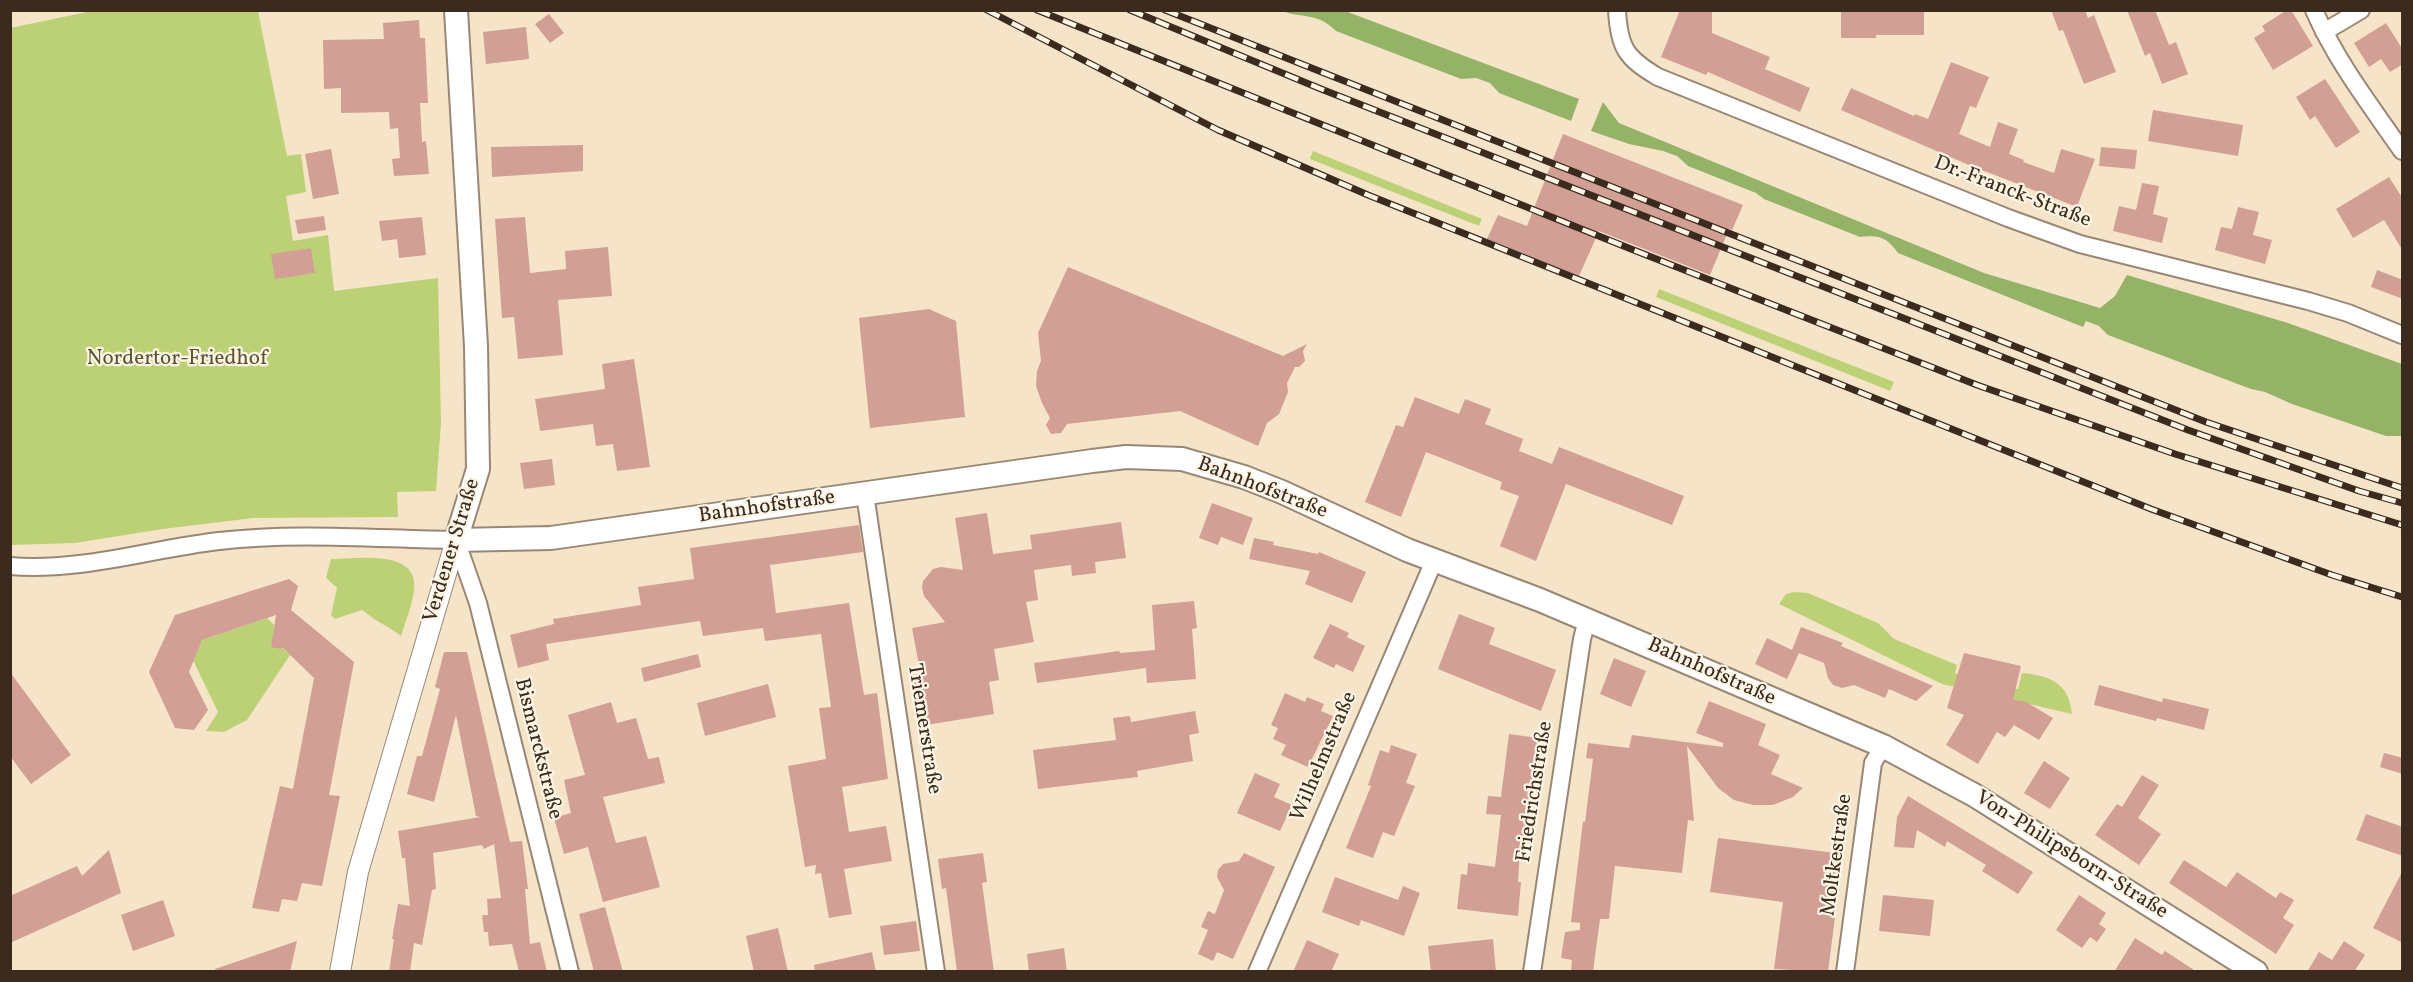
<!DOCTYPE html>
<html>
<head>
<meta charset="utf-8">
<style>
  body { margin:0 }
  #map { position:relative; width:2413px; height:982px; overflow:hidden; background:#f6e4c9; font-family:Vollkorn,serif }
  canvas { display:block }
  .frame { position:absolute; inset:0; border:12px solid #3b2a1e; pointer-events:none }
</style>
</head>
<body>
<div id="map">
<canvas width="2413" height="982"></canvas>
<div class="frame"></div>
</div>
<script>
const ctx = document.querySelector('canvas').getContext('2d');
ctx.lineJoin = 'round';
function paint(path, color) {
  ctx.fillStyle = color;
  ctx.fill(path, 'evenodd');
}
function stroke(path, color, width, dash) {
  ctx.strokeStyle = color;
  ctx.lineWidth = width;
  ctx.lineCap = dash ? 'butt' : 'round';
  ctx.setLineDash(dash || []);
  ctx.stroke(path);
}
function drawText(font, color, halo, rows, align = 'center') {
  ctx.font = font + ' Vollkorn,serif';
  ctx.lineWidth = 4.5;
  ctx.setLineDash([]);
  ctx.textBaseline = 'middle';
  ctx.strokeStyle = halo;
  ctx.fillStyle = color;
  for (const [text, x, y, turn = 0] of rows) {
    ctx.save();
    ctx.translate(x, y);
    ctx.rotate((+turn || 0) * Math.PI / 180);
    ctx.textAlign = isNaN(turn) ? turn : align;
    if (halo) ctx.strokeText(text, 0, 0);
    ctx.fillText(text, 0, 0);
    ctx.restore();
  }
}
const green = new Path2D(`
  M92,11H258L287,156L301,154L306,192L286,196L293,241L328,235L334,291L438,278L441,423L436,491L397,492L398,517L253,518L163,529L75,543L11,545L10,28Z
  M1313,151L1482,219L1479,226L1310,159Z
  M1659,289L1894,382L1890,391L1656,297Z
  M331,559C357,559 420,548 414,591C412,606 405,622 401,636C388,626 375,621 362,610L335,619L331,615L337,588L326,578Z
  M1794,592L1808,593L1878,623L1894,639L1957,665L1955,673L1985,684L2018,689L2022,673C2051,676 2069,683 2072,714L1942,684L1779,604L1786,594Z
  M267,618L274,625L273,639L290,655L247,720L224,732L206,731L218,712L193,660L202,640Z`);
const forest = new Path2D(`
  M1282,11H1345L1579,99L1571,121L1499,93L1490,83L1476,78L1461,79L1336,31C1317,12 1304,19 1282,11Z
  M1603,102L1619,123L1984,273L2100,308L2115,296L2127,275L2288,323L2402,364V436H2386L2292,404L2265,392L2251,389L2108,335L2099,326L2086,321L2083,327L1898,253C1886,237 1880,235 1860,237L1764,199L1756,193L1688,166L1677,156L1663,151L1629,144L1591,131Z`);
const building = new Path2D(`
  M1680,10H1712V33L1770,57L1765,69L1810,88L1800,112L1708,72L1706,75L1661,57Z
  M1841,10H1924V35H1876V38H1841Z
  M2051,10H2085L2088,18L2094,15L2116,72L2084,84L2063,30L2059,31Z
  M2127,10H2155L2169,45L2176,42L2188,74L2162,84L2150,53L2145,56Z
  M2287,10H2291L2313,46L2273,70L2254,38L2265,31L2262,26Z
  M549,14L564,33L550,43L535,24Z
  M419,20L420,38H425L428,103H420L422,142L426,141L429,174L394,176L392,159L400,158L398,128L390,129L389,112L341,113V88L324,89L323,40L384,39L383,23Z
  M2386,23L2403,50V64L2390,72L2381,59L2369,67L2354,43Z
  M526,27L529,59L486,64L483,32Z
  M1951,62L1989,77L1976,108L1970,106L1959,134L1990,147L1998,122L2018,129L2009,154L2024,160L2023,162L2054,173L2061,149L2095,159L2077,207L1969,165L1841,110L1851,88L1914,116L1915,114L1928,119Z
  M2325,79L2360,132L2336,148L2315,116L2310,120L2296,97Z
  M2153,110L2243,125L2238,156L2148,141Z
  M1563,134L1743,205L1732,230L1729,229L1710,275L1599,231L1579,276L1487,239L1498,215L1527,226Z
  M583,145V171L492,177L491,147Z
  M2101,147L2137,150L2135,169L2099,166Z
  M331,149L339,194L313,199L305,154Z
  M2389,177L2403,199V251L2384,220L2353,238L2336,209Z
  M2142,183L2159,186L2153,214L2168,218L2162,243L2113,231L2119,206L2136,210Z
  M2238,207L2259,212L2253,235L2272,240L2265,264L2215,250L2221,227L2232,229Z
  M324,216L326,230L298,234L295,220Z
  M422,217L426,255L399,258L397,239L382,241L379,221Z
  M525,217L530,273L566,269L565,251L608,247L612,296L558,300L563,355L518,359L514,317L502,318L495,219Z
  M311,248L315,273L275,279L271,254Z
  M1068,267L1283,356L1307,344L1303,351L1305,361L1299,367H1295L1287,383L1288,392L1279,414L1267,423L1258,446L1180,411L1067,424L1061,433L1051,434L1046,425L1050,418L1042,403L1036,386L1037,371L1041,361L1038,333Z
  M2377,270L2403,280V299L2371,287Z
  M929,309L956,321L965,417L870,428L859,318Z
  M634,359L650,467L617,471L613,444L596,446L593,424L540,431L535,399L605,389L602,364Z
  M1415,397L1459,414L1465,399L1491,409L1485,424L1523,439L1519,451L1552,464L1559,447L1684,496L1672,525L1566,484L1536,561L1500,546L1519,496L1500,489L1502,482L1426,452L1401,517L1365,502L1396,425L1403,427Z
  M552,459L555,485L524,489L520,463Z
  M1212,503L1253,518L1243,545L1221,537L1218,545L1199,538Z
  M987,513L993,554L1032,549L1030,535L1121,522L1126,558L1095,562L1096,573L1072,576L1071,565L1034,570L1038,600L1026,602L1034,642L994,649L999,680L989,682L994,714L920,726L913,682L922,681L912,628L945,622L924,596L922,588L923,581L933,569L941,567L963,570L955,518Z
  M859,525L863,552L770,565L776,613L849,603L864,695L877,693L888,779L842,787L849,832L886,826L892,861L844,869L852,914L829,918L821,873L815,874L816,865L805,867L788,766L826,759L819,708L831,707L821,634L765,641L763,628L703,636L700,621L546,644L549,660L518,668L510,635L554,624L553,619L641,605L638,587L694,579L690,548Z
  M1254,538L1274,542L1273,545L1318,554L1319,552L1366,572L1352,603L1305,584L1310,571L1249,559Z
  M289,579L298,586L291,610L354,662L329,795L340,796L322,886L302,883L297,901L282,899L279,912L252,908L280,786L293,789L314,678L282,647L281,649L271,647L276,615L202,640L189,672L208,710L194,730L175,728L149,672L175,615Z
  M1194,601L1197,628L1192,629L1196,679L1147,683L1146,668L1037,683L1034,663L1119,651L1120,653L1155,650L1152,605Z
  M1459,614L1495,628L1489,644L1556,670L1541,711L1438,669Z
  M1330,624L1349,633L1347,637L1365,646L1353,672L1336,664L1334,668L1313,658Z
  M1801,627L1843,643L1841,646L1933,686L1916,701L1889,689L1885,698L1854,685L1842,688L1833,685L1828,678L1824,663L1799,653L1787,679L1755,664L1767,638L1792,650Z
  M444,652H467L510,842L522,841L528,889H525L530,944L540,942L547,972H519L512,944L489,946L488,932H484L482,915H488L487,899L501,898L494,844L484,849L482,845L433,853L436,889L432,890L422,945L414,943L410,972H389L394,939H392L398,904L410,906L405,858H402L398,831L480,817L476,816L456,715L434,802L407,794L417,756H422L440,689L435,687Z
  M1964,653L2021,666L2013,700L2026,702L2053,718L2039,740L2014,725L2005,737L1997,732L1978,764L1946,745L1964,715L1947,708Z
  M698,654L701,667L644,682L641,668Z
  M1614,658L1646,671L1631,707L1600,694Z
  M10,672L71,755L31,784L10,756Z
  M768,684L776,717L705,736L697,703Z
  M2099,685L2162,702L2163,698L2209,709L2204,730L2157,718L2156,721L2094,705Z
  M1285,693L1305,702L1307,697L1324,704L1321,711L1333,716L1308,767L1281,755L1286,745L1273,739L1278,728L1271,725Z
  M1709,701L1766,724L1758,745L1780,755L1771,774L1803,788L1793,797L1773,805H1753L1734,800L1718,788L1687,746L1694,821L1688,820L1682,873L1615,866L1609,919H1600L1593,972H1571L1572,960L1561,958L1565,932L1580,930V923L1571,922L1583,821L1585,822L1593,759L1586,758L1588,743L1629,748L1632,735L1723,747V743L1696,733Z
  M611,702L617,723L636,718L648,759L659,757L665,783L603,797L616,843L646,836L660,887L603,902L588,847L564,854L554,818L571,813L564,780L585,775L568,715Z
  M1195,711L1199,733L1189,735L1193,761L1137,771L1138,777L1038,789L1033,750L1116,740L1113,718L1130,716L1131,722Z
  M1509,734L1538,738L1533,786H1530L1523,851H1520L1518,882H1521L1518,916L1457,909L1461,874L1467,875L1468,863L1495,867L1501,815L1486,814L1488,796L1501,797Z
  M1391,745L1417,754L1406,783L1415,786L1394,836L1383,832L1373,858L1346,848L1371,786L1368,785L1380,750L1389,753Z
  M2384,753L2403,758V774L2380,767Z
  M2044,761L2070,778L2050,809L2024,793Z
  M1255,773L1280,784L1274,797L1292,805L1280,831L1237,813Z
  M2142,775L2159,785L2138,818L2161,834L2139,865L2095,835L2117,804L2122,807Z
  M1908,796L2033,872L2018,894L1982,871L1986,865L1947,841L1945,847L1917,830L1914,848L1894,847L1897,817Z
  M2366,814L2403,827V856L2356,840Z
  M1718,838L1843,854L1828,972L1774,969L1783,902L1710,892Z
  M109,850L121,893L10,943V896L77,866L82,876Z
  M983,853L987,882L982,883L994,972H957L946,888L942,889L938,859Z
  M1244,853L1275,867L1233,959L1217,952L1213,961L1198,954L1208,930L1201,927L1208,911L1215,914L1224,890L1217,877L1218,870L1223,864L1239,861Z
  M2184,860L2226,887L2237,872L2276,898L2280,892L2294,900L2283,918L2294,925L2276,954L2169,883Z
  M2403,870V943L2373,928Z
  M1335,877L1398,900L1403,886L1420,893L1404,936L1361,920L1359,926L1322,912Z
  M1883,895L1934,900L1930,936L1879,931Z
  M2079,895L2106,913L2099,924L2106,929L2097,942L2090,937L2082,948L2056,930Z
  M163,900L175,936L133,951L121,915Z
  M605,907L623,972H594L579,914Z
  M916,921L920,951L884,955L880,926Z
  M778,928L788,972H754L746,936Z
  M2135,938L2162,955L2165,951L2197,972H2114Z
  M1493,939L1496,972H1431L1428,946Z
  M1307,940L1339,954L1331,972H1293Z
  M297,941L290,972H215V969Z
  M2344,941L2365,955L2354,972H2307L2319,952L2332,960Z
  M1064,948L1067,972H1029L1027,954Z
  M872,952L876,972H815L814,965Z`);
const minor = new Path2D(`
  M1617,10C1619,48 1626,58 1658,77L2008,218L2080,244L2308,301L2348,313L2402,335
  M2314,10C2336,61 2371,106 2402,151
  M2324,32L2361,10
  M865,494L936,972
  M10,566C80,572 150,549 219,541C297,532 377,539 456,540L478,603L570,972
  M1257,972L1434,561
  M1532,972L1582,639L1587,620
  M1845,972L1873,763L1883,746`);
const tertiary = new Path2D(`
  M340,972L358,872L456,540`);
const secondary = new Path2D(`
  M456,10L476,346L478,469L456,540L551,538L1092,461L1126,457L1182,459L1244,477L1282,492L1407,550L1540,600L1883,746L1974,795L2256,972`);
const rail = new Path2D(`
  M987,10L1218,130L1368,195L2151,509L2332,575L2402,597
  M1037,10L1631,249L1977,385L2175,454L2402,525
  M1130,10L1321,89L2188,430L2359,491L2402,503
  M1165,10L2206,422L2402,488`);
const streetNames = [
  ["Dr.-Franck-Straße",2012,193,21],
  ["Bahnhofstraße",1262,489,21],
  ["Bahnhofstraße",767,508,-8],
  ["Verdener Straße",453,551,-73],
  ["Bahnhofstraße",1711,673,24],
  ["Triemerstraße",923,729,81],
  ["Bismarckstraße",537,749,76],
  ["Wilhelmstraße",1325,757,-67],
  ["Friedrichstraße",1536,792,-81],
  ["Moltkestraße",1838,855,-82],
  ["Von-Philipsborn-Straße",2071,856,32]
];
const parkNames = [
  ["Nordertor-Friedhof",177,360]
];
paint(green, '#bcd175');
paint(forest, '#95b366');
paint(building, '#d19f94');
stroke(minor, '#988774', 20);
stroke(tertiary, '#988774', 22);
stroke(secondary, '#988774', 26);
stroke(minor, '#fff', 16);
stroke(tertiary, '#fff', 20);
stroke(secondary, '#fff', 22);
stroke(rail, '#3b2a1e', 7);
stroke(rail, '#fcf5e5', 4.5, [14]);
drawText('21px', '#3b2a1e', '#fcf5e5', streetNames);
drawText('21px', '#5b5434', '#fcf5e5', parkNames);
</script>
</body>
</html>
